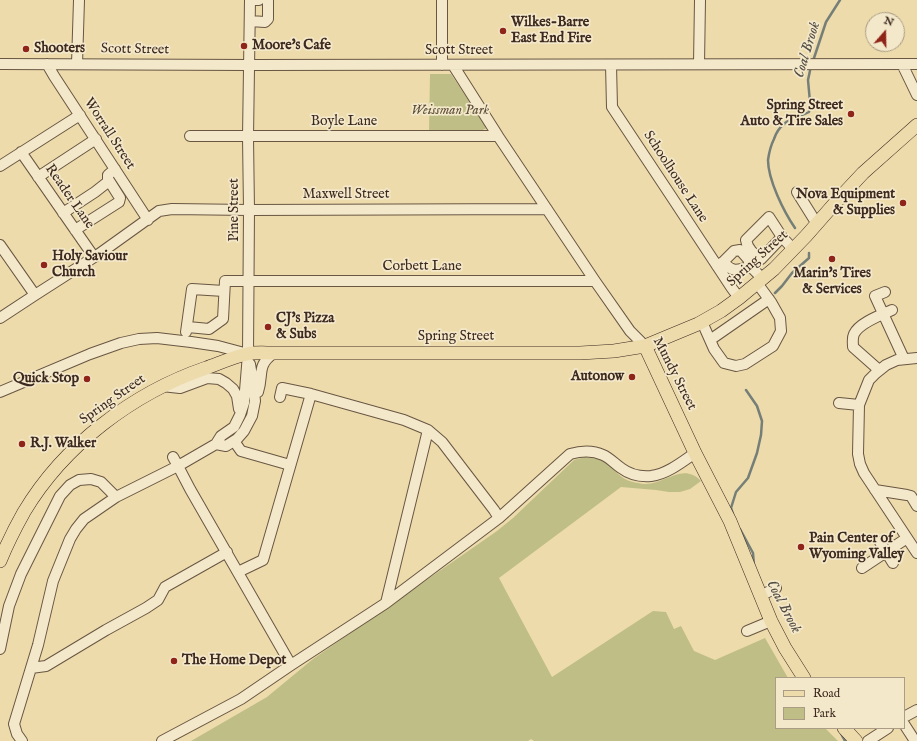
<!DOCTYPE html>
<html>
<head>
<meta charset="utf-8">
<style>
  body { margin:0 }
  #map { position:relative; width:917px; height:741px; overflow:hidden; background:#eddbac; font-family:"IM FELL English",serif }
  canvas { display:block }
  .legend { position:absolute; left:775px; top:677px; width:130px; height:52px; box-sizing:border-box; background:#f3e8c9; border:1px solid #aa9c85; margin:0; padding:5px 7px; list-style:none; font-size:12px; color:#3d2920 }
  .legend li { display:flex; align-items:center; gap:8px; height:20px }
  .legend b { width:20px; border:1px solid #aa9c85 }
  .north { position:absolute; left:865px; top:12px; width:40px; height:40px; box-sizing:border-box; background:#f3e8c9; border:1px solid #aa9c85; border-radius:50%; rotate:20deg; font-size:11px; font-weight:700; line-height:16px; text-align:center; color:#3d2920 }
  .north::after { content:''; display:block; margin:auto; width:14px; height:18px; background:#8f2418; clip-path:polygon(50% 0,100% 100%,50% 72%,0 100%) }
</style>
</head>
<body>
<div id="map">
<canvas width="917" height="741"></canvas>
<ul class="legend">
<li><b style="height:5px;background:#eddbac"></b>Road</li>
<li><b style="height:11px;background:#bebe86"></b>Park</li>
</ul>
<div class="north">N</div>
</div>
<script>
const ctx = document.querySelector('canvas').getContext('2d');
ctx.lineJoin = 'round';
function paint(path, color) {
  ctx.fillStyle = color;
  ctx.fill(path, 'evenodd');
}
function stroke(path, color, width, dash) {
  ctx.strokeStyle = color;
  ctx.lineWidth = width;
  ctx.lineCap = dash ? 'butt' : 'round';
  ctx.setLineDash(dash || []);
  ctx.stroke(path);
}
function drawText(font, color, halo, rows, align = 'center') {
  ctx.font = font + ' "IM FELL English",serif';
  ctx.lineWidth = 3.5;
  ctx.setLineDash([]);
  ctx.textBaseline = 'middle';
  ctx.strokeStyle = halo;
  ctx.fillStyle = color;
  for (const [text, x, y, turn = 0] of rows) {
    ctx.save();
    ctx.translate(x, y);
    ctx.rotate((+turn || 0) * Math.PI / 180);
    ctx.textAlign = isNaN(turn) ? turn : align;
    if (halo) ctx.strokeText(text, 0, 0);
    ctx.fillText(text, 0, 0);
    ctx.restore();
  }
}
const green = new Path2D(`
  M430,74H451L487,128L474,134L429,133Z
  M585,457C591,458 597,458 603,461C611,465 619,477 627,480C631,482 642,484 646,484C665,484 683,462 701,481L690,489L680,492H669L656,490L621,487L499,578L552,677L653,611L666,612L674,629L681,626L694,651L715,660L765,638L788,678H776V728H825L838,741H534L531,739L528,741H191L267,697L313,659L497,531L513,518L574,460Z`);
const stream = new Path2D(`
  M813,61L826,22L840,0
  M795,228C784,212 768,180 768,160C769,153 771,145 774,139C776,133 779,128 784,124C790,118 801,116 809,112L810,102L808,80L811,66
  M775,293L782,286L792,273L809,258V253
  M733,514L731,508L736,492L748,478L757,453L761,435L762,421L757,406L746,390
  M740,529L753,553L754,565
  M838,728L845,741`);
const minor = new Path2D(`
  M442,0V65
  M250,21L265,22L268,19V0
  M0,64L249,65L917,64
  M47,64L54,76L148,220
  M77,64L79,0
  M699,64L700,0
  M902,64L917,95
  M453,65L498,136L595,281L630,331L645,346
  M611,65L612,107L675,202L731,287L739,298
  M190,136H498
  M21,152L94,257
  M0,166L80,115
  M38,177L96,139
  M797,192L817,224
  M63,213L95,192L109,181
  M75,230L119,202L120,198L108,179V175L115,169
  M782,237L761,259C754,254 748,250 746,240L769,217L782,237L793,249
  M0,245L35,295
  M723,262C734,274 737,269 751,267
  M717,266L723,262L734,251L740,250L748,259L751,267L763,279
  M885,292L875,296L904,359
  M0,318L35,295L99,254L159,211L172,209L249,210L547,209
  M702,322L714,349L724,363L736,366L745,364L773,346L781,331L780,318L771,302L757,283
  M188,327L209,329L223,319L225,281H595
  M186,332L192,289L224,291
  M710,340L769,299
  M917,358L897,360L886,365L876,373L869,380L859,405L858,454L860,464L864,473L917,553
  M879,370L853,347C853,343 852,338 854,334C859,323 881,315 892,310
  M162,386L180,388L207,378L219,379L226,383L233,389L237,396L239,409
  M0,392L90,354L121,343L139,339L157,338L191,342L218,346L248,354
  M258,392C264,373 256,366 274,353
  M280,397L282,388L311,394L404,420L428,430L442,442L494,510L499,518
  M839,403L859,405
  M234,441L241,451L290,465
  M216,444L226,446L237,439L244,431L252,416L255,401L253,382L250,364
  M173,457L178,466L216,444L221,436L234,427L240,415L244,403L248,354L249,210L248,137L250,0H259
  M875,490L907,495L911,496L917,506
  M880,542L893,563
  M862,568L907,538
  M238,572L263,560L311,394
  M760,596L776,588
  M386,603L428,430
  M747,631L771,621
  M0,649L9,606L21,574L60,496L70,485L79,480L91,479L101,482L116,497
  M31,668L46,666L106,630L146,608L158,600L165,587L227,552
  M904,717L917,710
  M904,724L915,741
  M22,741L17,734L14,724L38,645L53,581L70,539L76,529L84,519L116,497L178,466L190,489L291,665
  M162,741L241,699L291,665L386,603L499,518L570,454C581,451 592,450 603,455C610,458 615,464 621,468C629,474 640,477 651,476C667,474 682,462 695,453
  M868,741L888,728`);
const major = new Path2D(`
  M645,346L695,453L730,521L771,621L785,648L804,678
  M0,561C7,544 15,528 24,512C64,445 133,393 206,368C220,363 233,357 247,354C255,352 265,353 274,353H580L614,351L645,346L698,324L721,311L739,298L774,269L806,236L835,203L863,173L917,125
  M844,728L856,741`);
const markers = [
  [503,31,4,"#8f2418"],
  [244,46,4,"#8f2418"],
  [26,49,4,"#8f2418"],
  [851,114,4,"#8f2418"],
  [903,203,4,"#8f2418"],
  [832,259,4,"#8f2418"],
  [44,265,4,"#8f2418"],
  [268,327,4,"#8f2418"],
  [632,377,4,"#8f2418"],
  [87,379,4,"#8f2418"],
  [22,444,4,"#8f2418"],
  [801,547,4,"#8f2418"],
  [174,661,4,"#8f2418"]
];
const poiNames = [
  ["Wilkes-Barre",511,23],
  ["East End Fire",511,39],
  ["Moore's Cafe",252,46],
  ["Shooters",34,49],
  ["Spring Street",843,106,"right"],
  ["Auto & Tire Sales",843,122,"right"],
  ["Nova Equipment",895,195,"right"],
  ["& Supplies",895,211,"right"],
  ["Holy Saviour",52,257],
  ["Church",52,273],
  ["Marin's Tires",832,274,"center"],
  ["& Services",832,290,"center"],
  ["CJ's Pizza",276,319],
  ["& Subs",276,335],
  ["Autonow",624,377,"right"],
  ["Quick Stop",79,379,"right"],
  ["R.J. Walker",30,444],
  ["Pain Center of",809,539],
  ["Wyoming Valley",809,555],
  ["The Home Depot",182,661]
];
const streetNames = [
  ["Scott Street",135,50,1],
  ["Scott Street",459,51],
  ["Boyle Lane",344,122],
  ["Worrall Street",109,134,57],
  ["Schoolhouse Lane",675,177,57],
  ["Maxwell Street",346,195],
  ["Reader Lane",69,197,55],
  ["Pine Street",235,210,-90],
  ["Spring Street",758,259,-42],
  ["Corbett Lane",422,267],
  ["Spring Street",456,337],
  ["Mundy Street",674,374,63],
  ["Spring Street",113,400,-35]
];
const parkNames = [
  ["Weissman Park",450,111]
];
const waterNames = [
  ["Coal Brook",808,50,-73],
  ["Coal Brook",783,607,62]
];
paint(green, '#bebe86');
stroke(stream, '#757f78', 2.5);
stroke(minor, '#695643', 12);
stroke(major, '#3d2920', 14);
stroke(minor, '#f3e8c9', 10);
stroke(major, '#eddbac', 13);
for (const [x, y, r, color] of markers) {
  const dot = new Path2D();
  dot.arc(x, y, r, 0, 2 * Math.PI);
  ctx.fillStyle = color;
  ctx.fill(dot);
  stroke(dot, '#f3e8c9', 1.5);
}
drawText('bold 14px', '#3d2920', '#f3e8c9', poiNames, 'left');
drawText('14px', '#3d2920', '#f3e8c9', streetNames);
drawText('italic 14px', '#5d4e3a', '#f3e8c9', parkNames);
drawText('italic 15px', '#544d45', '#f3e8c9', waterNames);
</script>
</body>
</html>
